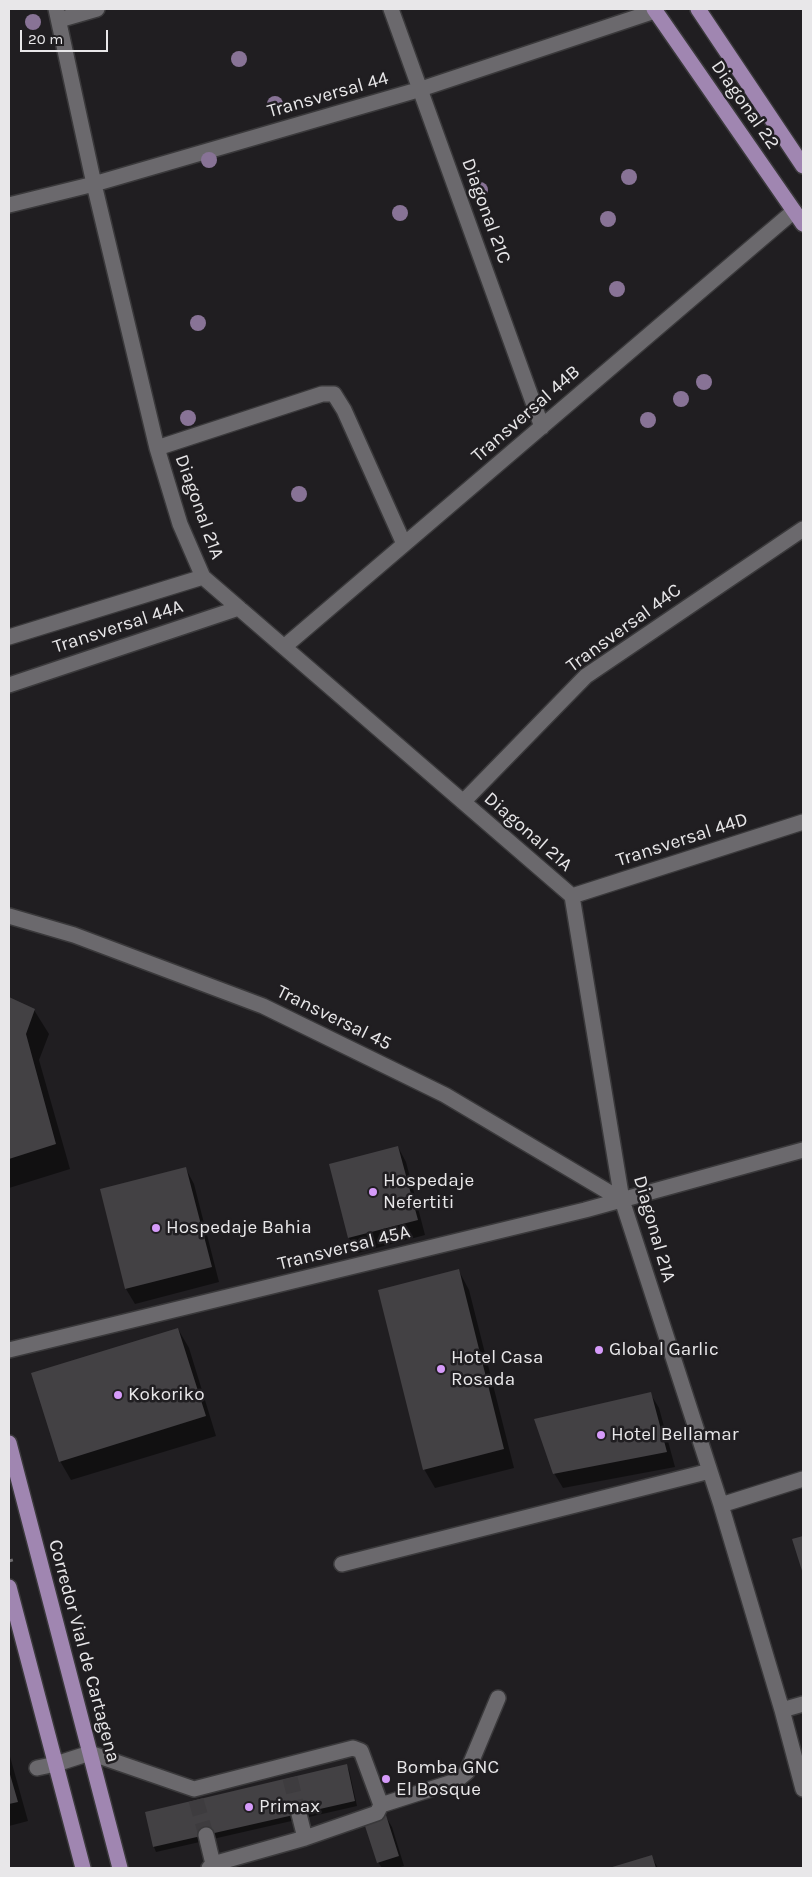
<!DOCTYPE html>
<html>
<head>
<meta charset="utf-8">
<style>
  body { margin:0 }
  #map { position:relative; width:812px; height:1877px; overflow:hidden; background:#201e21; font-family:Karla,sans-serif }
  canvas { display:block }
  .frame { position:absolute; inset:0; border:10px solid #e8e7e9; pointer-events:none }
  .scale { position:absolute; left:20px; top:30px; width:88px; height:22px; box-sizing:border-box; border:2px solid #e8e7e9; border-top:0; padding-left:6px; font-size:15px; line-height:18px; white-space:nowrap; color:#e8e7e9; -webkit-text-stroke:4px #201e21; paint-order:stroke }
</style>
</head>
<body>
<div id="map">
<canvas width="812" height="1877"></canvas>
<div class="frame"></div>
<div class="scale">20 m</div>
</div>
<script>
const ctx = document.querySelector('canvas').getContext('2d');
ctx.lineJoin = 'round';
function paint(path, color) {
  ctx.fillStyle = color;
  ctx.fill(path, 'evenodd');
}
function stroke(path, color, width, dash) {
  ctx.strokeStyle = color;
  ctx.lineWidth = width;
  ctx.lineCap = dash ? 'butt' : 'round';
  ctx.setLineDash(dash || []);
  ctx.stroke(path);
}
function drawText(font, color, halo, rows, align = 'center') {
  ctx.font = font + ' Karla,sans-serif';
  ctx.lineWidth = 5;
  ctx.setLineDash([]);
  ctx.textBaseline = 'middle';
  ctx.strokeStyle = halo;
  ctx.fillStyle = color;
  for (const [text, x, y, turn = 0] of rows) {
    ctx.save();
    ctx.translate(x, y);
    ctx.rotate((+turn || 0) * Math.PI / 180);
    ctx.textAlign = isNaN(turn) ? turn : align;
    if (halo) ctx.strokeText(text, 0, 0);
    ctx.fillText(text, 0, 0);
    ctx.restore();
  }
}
const shadow = new Path2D(`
  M9,999L34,1010L49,1034L39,1060L70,1169L9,1188Z
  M398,1147L406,1162L425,1235L358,1253L349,1238L330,1165Z
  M186,1169L194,1184L219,1282L135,1304L126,1289L101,1190Z
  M459,1271L469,1290L514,1468L435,1488L424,1469Z
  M178,1329L189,1348L216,1436L71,1480L60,1461Z
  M650,1393L659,1408L675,1467L563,1488L554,1473Z
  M9,1753L28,1821L9,1826Z
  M346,1765L349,1770L357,1806L156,1852L154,1847L147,1813Z
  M386,1817L392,1827L404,1866L397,1868H382L378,1862Z
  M651,1856L658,1868H612Z`);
const building = new Path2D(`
  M9,997L35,1009L26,1034L56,1144L9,1159Z
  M398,1146L418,1220L348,1238L329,1164Z
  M186,1167L212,1267L125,1289L100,1189Z
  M459,1269L504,1449L423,1470L378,1290Z
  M178,1328L206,1416L59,1462L31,1373Z
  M651,1392L667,1452L553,1474L534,1419Z
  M803,1536V1574L792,1539Z
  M347,1764L355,1801L153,1847L145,1812Z
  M9,1771L18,1802L9,1804Z
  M386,1815L399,1856L377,1863L364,1823Z
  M652,1855L656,1868H609Z`);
const minorTunnel = new Path2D(`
  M290,1778L299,1814
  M196,1800L206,1835`);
const path = new Path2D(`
  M9,1561L16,1559`);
const minor = new Path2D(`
  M56,9L94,184L157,448L180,524L203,577L572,896L622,1200L721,1505L782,1710L803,1789
  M391,9L542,427
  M59,20L97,9
  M9,205L94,184L421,89L655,11
  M157,448L322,394H334L344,410L404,544
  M9,637L203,577
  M284,647L794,211
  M9,685L239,608
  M463,802L586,676L803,529
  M572,896L803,822
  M9,916L74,935L263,1006L445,1095L622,1200
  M9,1350L585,1210L803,1150
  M721,1505L803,1479
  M342,1564L710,1471
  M782,1710L803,1704
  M37,1768L56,1764L90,1753L194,1789L353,1748L361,1751L381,1805L377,1813L305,1838L213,1864L209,1868
  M381,1805L456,1781L467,1772L498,1698
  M299,1814L305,1838
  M206,1835L213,1864`);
const major = new Path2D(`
  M654,9L803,224
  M698,9L803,166
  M9,1443L120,1868
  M9,1587L83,1868`);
const trees = [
  [33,22],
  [239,59],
  [275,104],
  [209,160],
  [629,177],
  [480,190],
  [400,213],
  [608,219],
  [617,289],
  [198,323],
  [704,382],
  [681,399],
  [188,418],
  [648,420],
  [299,494]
];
const markers = [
  [373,1192,5,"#d69bfa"],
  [156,1228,5,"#d69bfa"],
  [599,1350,5,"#d69bfa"],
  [441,1369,5,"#d69bfa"],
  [118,1395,5,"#d69bfa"],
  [601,1435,5,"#d69bfa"],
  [386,1779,5,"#d69bfa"],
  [249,1807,5,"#d69bfa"]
];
const streetNames = [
  ["Transversal 44",328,95,-16],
  ["Diagonal 22",745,105,55],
  ["Diagonal 21C",486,211,70],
  ["Transversal 44B",526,414,-41],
  ["Diagonal 21A",199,507,70],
  ["Transversal 44A",118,627,-18],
  ["Transversal 44C",624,628,-36],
  ["Diagonal 21A",528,832,41],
  ["Transversal 44D",682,840,-18],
  ["Transversal 45",334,1018,26],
  ["Diagonal 21A",654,1229,74],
  ["Transversal 45A",344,1248,-14],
  ["Corredor Vial de Cartagena",84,1651,75]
];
const poiNames = [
  ["Hospedaje",383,1181],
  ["Nefertiti",383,1203],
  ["Hospedaje Bahia",166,1228],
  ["Global Garlic",609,1350],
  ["Hotel Casa",451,1358],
  ["Rosada",451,1380],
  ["Kokoriko",128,1395],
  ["Hotel Bellamar",611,1435],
  ["Bomba GNC",396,1768],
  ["El Bosque",396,1790],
  ["Primax",259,1807]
];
paint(shadow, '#0007');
paint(building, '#434144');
stroke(minorTunnel, '#3e3c3f', 15, [15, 8]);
stroke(minor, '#3a393b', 18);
stroke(major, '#3a393b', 18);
stroke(path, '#6d6b6e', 3, [4, 4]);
stroke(minor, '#6b696d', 15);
stroke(major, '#a086b1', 15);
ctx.fillStyle = '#887396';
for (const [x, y] of trees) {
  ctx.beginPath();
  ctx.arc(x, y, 8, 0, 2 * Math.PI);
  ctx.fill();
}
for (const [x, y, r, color] of markers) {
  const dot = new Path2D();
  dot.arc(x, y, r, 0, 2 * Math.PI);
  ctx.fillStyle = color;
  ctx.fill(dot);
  stroke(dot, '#201e21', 2);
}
drawText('19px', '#e8e7e9', '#201e21', streetNames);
drawText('19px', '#e8e7e9', '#201e21', poiNames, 'left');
</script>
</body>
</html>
